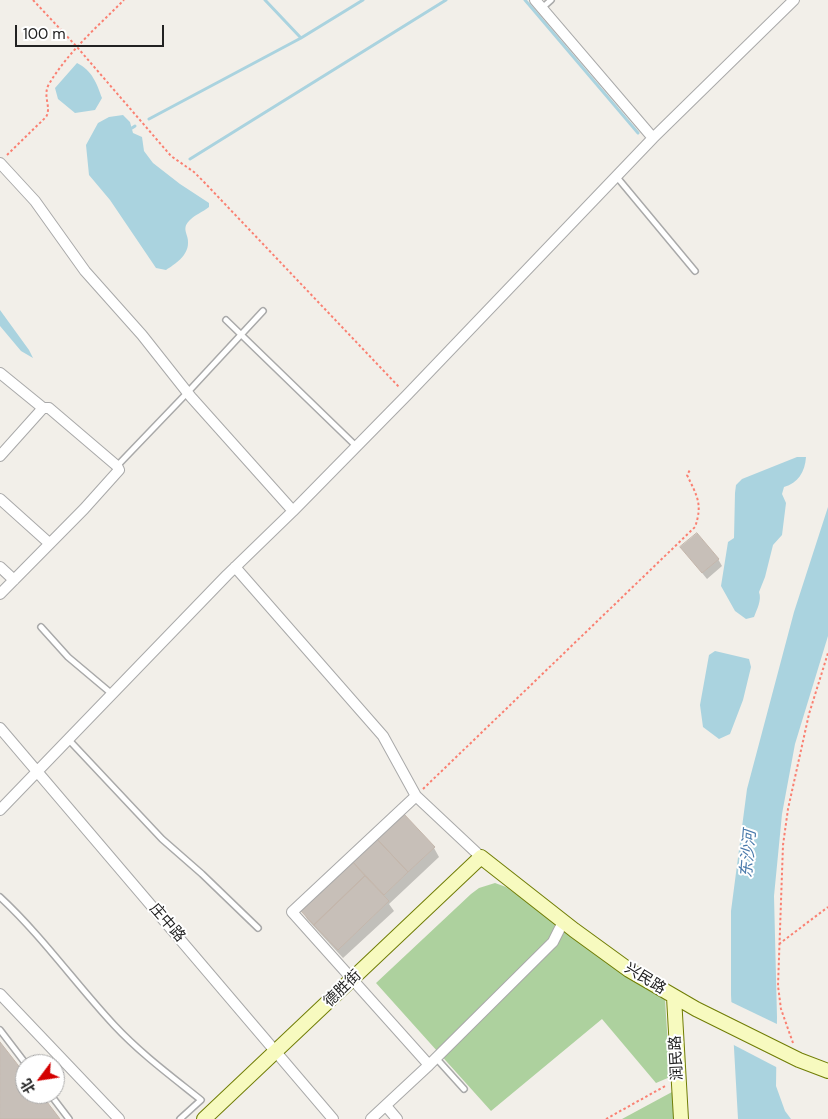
<!DOCTYPE html>
<html>
<head>
<meta charset="utf-8">
<style>
  body { margin:0 }
  #map { position:relative; width:828px; height:1119px; overflow:hidden; background:#f2efe9; font-family:"DM Sans","Noto Sans SC",sans-serif }
  canvas { display:block }
  .north { position:absolute; left:15px; top:1054px; width:50px; height:50px; box-sizing:border-box; background:#fff; border:1px solid #a7a7a7; border-radius:50%; rotate:239deg; font-size:14px; font-weight:700; line-height:20px; text-align:center; color:#222 }
  .north::after { content:''; display:block; margin:auto; width:18px; height:22px; background:#d40000; clip-path:polygon(50% 0,100% 100%,50% 72%,0 100%) }
  .scale { position:absolute; left:15px; top:25px; width:149px; height:22px; box-sizing:border-box; border:2px solid #222; border-top:0; padding-left:6px; font-size:15px; line-height:18px; white-space:nowrap; color:#222; -webkit-text-stroke:4px #fff; paint-order:stroke }
</style>
</head>
<body>
<div id="map">
<canvas width="828" height="1119"></canvas>
<div class="north">北</div>
<div class="scale">100 m</div>
</div>
<script>
const ctx = document.querySelector('canvas').getContext('2d');
ctx.lineJoin = 'round';
function paint(path, color) {
  ctx.fillStyle = color;
  ctx.fill(path, 'evenodd');
}
function stroke(path, color, width, dash) {
  ctx.strokeStyle = color;
  ctx.lineWidth = width;
  ctx.lineCap = dash ? 'butt' : 'round';
  ctx.setLineDash(dash || []);
  ctx.stroke(path);
}
function drawText(font, color, halo, rows, align = 'center') {
  ctx.font = font + ' "DM Sans","Noto Sans SC",sans-serif';
  ctx.lineWidth = 4;
  ctx.setLineDash([]);
  ctx.textBaseline = 'middle';
  ctx.strokeStyle = halo;
  ctx.fillStyle = color;
  for (const [text, x, y, turn = 0] of rows) {
    ctx.save();
    ctx.translate(x, y);
    ctx.rotate((+turn || 0) * Math.PI / 180);
    ctx.textAlign = isNaN(turn) ? turn : align;
    if (halo) ctx.strokeText(text, 0, 0);
    ctx.fillText(text, 0, 0);
    ctx.restore();
  }
}
const forest = new Path2D(`
  M495,883L506,887L665,1000L670,1077L656,1083L602,1019L491,1111L376,983L471,894L479,888Z
  M672,1092L674,1119H622Z`);
const water = new Path2D(`
  M77,63C92,70 97,84 102,98L95,110L75,113L58,99L55,88Z
  M123,115L130,122L133,133L142,137L144,151L153,163L180,184L209,203V207C203,212 194,215 189,221C181,229 189,235 188,243C188,256 175,264 166,270L156,268L110,200L89,175L86,145L98,123L109,117Z
  M0,310L29,350L33,358L21,351L0,326Z
  M797,457H806C805,472 798,483 784,487L782,494L786,503L782,535L773,545L765,577L759,592C762,600 757,609 754,617L746,619L735,611L721,586L728,542L734,538L735,493L736,485L742,479Z
  M828,507V636L795,744L782,814L774,896L777,1017L776,1086L785,1111L791,1119H738L731,995V911L747,789L794,612Z
  M715,651L749,659L751,667L743,700L730,734L719,739L703,727L700,705L709,655Z`);
const pier = new Path2D(`
  M729,1001L779,1025L778,1068L730,1043Z`);
const shadow = new Path2D(`
  M681,547L718,559L722,566L707,579Z
  M403,815L434,848L439,857L389,904L394,911L343,958L307,919L302,910Z`);
const stream = new Path2D(`
  M265,0L301,38
  M525,0L638,133
  M149,119L301,38L363,0
  M132,128L135,126
  M190,159L446,0`);
const building = new Path2D(`
  M697,533L719,559L702,573L680,547Z
  M403,813L435,847L408,872L376,838Z
  M376,838L408,872L384,895L352,861Z
  M352,861L365,876L314,925L300,910Z
  M365,876L389,901L338,950L314,925Z
  M0,1042L25,1074V1094H41L60,1119H0Z`);
const path = new Path2D(`
  M33,0L77,47L171,156L194,172L204,182L400,388
  M7,155L46,117C52,107 42,96 49,84C68,52 98,26 124,0
  M423,789L695,527C703,504 697,496 687,475L690,470
  M779,944L828,907
  M793,1043L781,1009L778,986L783,845L788,809L809,714L828,653
  M606,1119L667,1085`);
const lane = new Path2D(`
  M542,8L551,0
  M616,176L695,271
  M226,320L356,446
  M117,466L187,393L263,311
  M41,627L68,657L112,694
  M68,739L162,839L202,874L258,928
  M0,897C42,936 75,983 114,1025C140,1053 171,1076 201,1100L180,1119
  M0,1030L26,1064
  M436,1058L464,1089
  M50,1094L69,1119`);
const street = new Path2D(`
  M653,138L794,0
  M0,163L35,201L85,271L142,335L191,397L293,511
  M0,373L43,408
  M0,456L43,408H49L117,466L119,470L84,509L0,594
  M0,499L49,543
  M0,567L14,580
  M235,567L383,736L416,796L481,857
  M0,728L333,1119
  M416,796L292,912L429,1065
  M0,810L227,575L293,511L407,395L653,138L535,0
  M0,994L119,1119
  M386,1106L397,1119
  M371,1119L429,1065L553,942L563,922`);
const secondary = new Path2D(`
  M674,997L681,1119
  M204,1119L481,857L574,930L629,970L696,1009L799,1060L828,1071`);
const streetNames = [
  ["庄中路",167,923,49],
  ["兴民路",645,979,32],
  ["德胜街",343,989,-44],
  ["润民路",677,1058,-93]
];
const waterNames = [
  ["东沙河",749,854,-85]
];
paint(forest, '#add19e');
paint(water, '#aad3df');
paint(pier, '#f2efe9');
paint(shadow, '#0003');
stroke(stream, '#aad3df', 3);
paint(building, '#c7bfb8');
stroke(building, '#c4b6ab', 1);
stroke(lane, '#a9a9a9', 8);
stroke(street, '#a9a9a9', 12);
stroke(secondary, '#707d05', 16);
stroke(path, '#fa8072', 2, [2.5, 2.5]);
stroke(lane, '#fff', 5);
stroke(street, '#fff', 10);
stroke(secondary, '#f7fabf', 14);
drawText('15px', '#222', '#fff', streetNames);
drawText('italic 16px', '#4a7aab', '#fff', waterNames);
</script>
</body>
</html>
